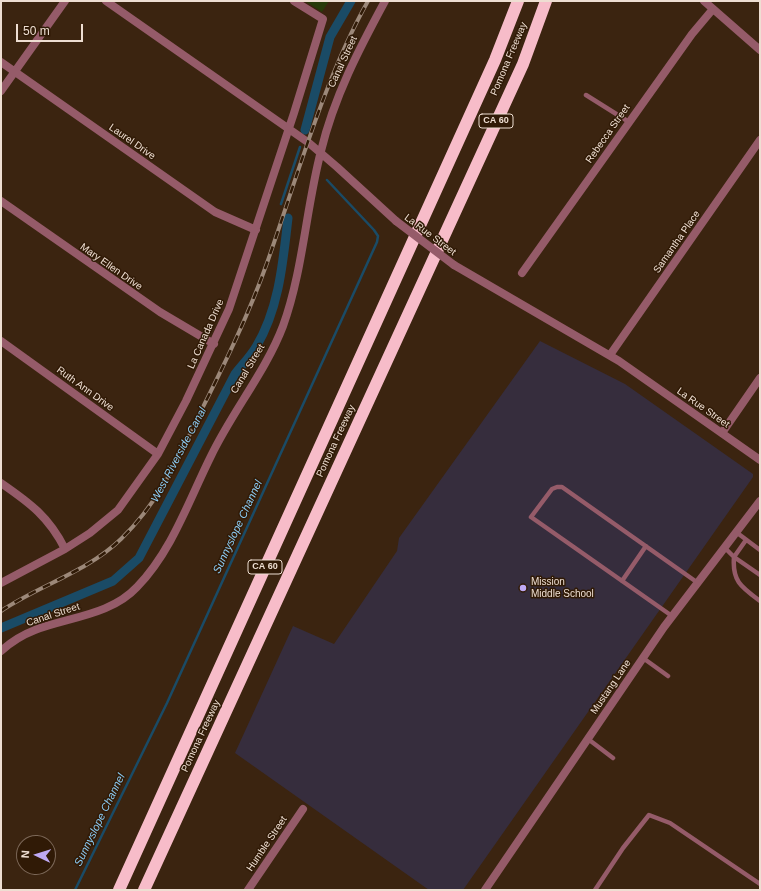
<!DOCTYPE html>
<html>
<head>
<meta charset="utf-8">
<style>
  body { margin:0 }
  #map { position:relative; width:761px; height:891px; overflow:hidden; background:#3b2410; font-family:Helvetica,sans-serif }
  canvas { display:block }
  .frame { position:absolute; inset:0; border:2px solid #eeded2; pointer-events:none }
  .north { position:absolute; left:16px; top:835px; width:40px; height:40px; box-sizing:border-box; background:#301a06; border:1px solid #7c6858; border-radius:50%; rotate:274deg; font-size:11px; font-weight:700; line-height:16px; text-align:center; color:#eeded2 }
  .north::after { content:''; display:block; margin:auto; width:14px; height:18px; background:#bfa9f4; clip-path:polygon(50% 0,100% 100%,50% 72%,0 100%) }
  .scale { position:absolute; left:16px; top:24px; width:67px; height:18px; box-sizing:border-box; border:2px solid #eeded2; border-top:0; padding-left:5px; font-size:12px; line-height:14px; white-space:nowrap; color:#eeded2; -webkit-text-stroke:3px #301a06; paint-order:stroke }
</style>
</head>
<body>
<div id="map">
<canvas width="761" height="891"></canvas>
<div class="frame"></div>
<div class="north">N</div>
<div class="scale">50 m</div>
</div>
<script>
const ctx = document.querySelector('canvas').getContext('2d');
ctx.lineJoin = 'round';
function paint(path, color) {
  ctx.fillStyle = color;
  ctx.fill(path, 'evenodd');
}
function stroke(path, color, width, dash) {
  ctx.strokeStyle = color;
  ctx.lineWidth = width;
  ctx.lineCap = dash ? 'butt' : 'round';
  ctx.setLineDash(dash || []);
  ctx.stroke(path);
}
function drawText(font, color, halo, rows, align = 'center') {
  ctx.font = font + ' Helvetica,sans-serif';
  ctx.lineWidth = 3;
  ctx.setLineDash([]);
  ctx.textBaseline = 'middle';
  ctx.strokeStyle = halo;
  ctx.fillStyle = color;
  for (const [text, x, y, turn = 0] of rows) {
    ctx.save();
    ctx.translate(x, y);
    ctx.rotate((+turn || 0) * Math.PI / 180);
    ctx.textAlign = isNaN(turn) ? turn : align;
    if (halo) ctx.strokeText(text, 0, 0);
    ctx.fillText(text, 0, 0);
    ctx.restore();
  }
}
const education = new Path2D(`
  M540,341L625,384L753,474V477L463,890H429L235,753L293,626L334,644L397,551L399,538Z`);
const green = new Path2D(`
  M305,1H329L322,12Z`);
const stream = new Path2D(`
  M281,204L300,147
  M75,890L167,703L377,242L378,236L374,230L327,180`);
const canal = new Path2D(`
  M305,130L330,37L351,1
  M1,628L113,581L139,558L235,374C242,365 250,357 256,347C279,309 283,262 288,218`);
const service = new Path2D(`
  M586,95L629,122
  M736,532L760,550
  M746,540L734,557L760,575
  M725,548L734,557C732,581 741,587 760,601
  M622,581L646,546
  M672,616L531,517L552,489L557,487H562L698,583
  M643,658L668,676
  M588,739L613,758
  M595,890L623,848L649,815L670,823L760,884`);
const minor = new Path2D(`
  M106,1L309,143L337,167L396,221
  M704,1L760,50
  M1,62L215,212L256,230
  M1,91L65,1
  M1,201L160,312L214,344
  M454,265L619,361L760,460
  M522,273L692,34L713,9
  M1,341L158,454
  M610,355L760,140
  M722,433L760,378
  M1,483C30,503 49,517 65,549
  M1,583L65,549L90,533L118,510L158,454L186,401L229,309L294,113L323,19L294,1
  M1,651C11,642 22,635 35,630C69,617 111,615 137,587C172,551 189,500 211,456C232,412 266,371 283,326C303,271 306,208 321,151C334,97 359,49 385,1
  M248,890L303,809
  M485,890L664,627L760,501`);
const motorway = new Path2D(`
  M119,890L495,60L518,1
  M144,890L523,64L546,1`);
const rail = new Path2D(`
  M1,611C40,585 87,572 121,539C160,501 178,459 201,411C225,363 249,314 267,263C297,178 324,79 368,1`);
const minorBridge = new Path2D(`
  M396,221L454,265`);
const markers = [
  [523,588,4,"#bfa9f4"]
];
const shields = [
  [496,121,34],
  [265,567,34]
];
const shieldNames = [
  ["CA 60",496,121],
  ["CA 60",265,567]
];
const streetNames = [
  ["Pomona Freeway",509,59,-67],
  ["Canal Street",343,62,-65],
  ["Rebecca Street",608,134,-55],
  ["Laurel Drive",132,142,35],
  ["La Rue Street",430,235,37],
  ["Samantha Place",677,242,-55],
  ["Mary Ellen Drive",111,267,35],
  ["La Canada Drive",206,334,-66],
  ["Canal Street",248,369,-59],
  ["Ruth Ann Drive",85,389,36],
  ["La Rue Street",703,408,35],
  ["Pomona Freeway",336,441,-65],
  ["Canal Street",53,615,-18],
  ["Mustang Lane",611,687,-56],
  ["Pomona Freeway",201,736,-65],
  ["Humble Street",267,844,-56]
];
const poiNames = [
  ["Mission",531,582],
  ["Middle School",531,594]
];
const waterNames = [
  ["West Riverside Canal",179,455,-62],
  ["Sunnyslope Channel",238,527,-65],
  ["Sunnyslope Channel",100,820,-64]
];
paint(education, '#362d3d');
paint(green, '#283b0a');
stroke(stream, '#1a4b66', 2.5);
stroke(canal, '#1a4b66', 9);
stroke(service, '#955b69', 4.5);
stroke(minor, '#955b69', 8);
stroke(motorway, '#f7bcc9', 12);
stroke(rail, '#9c8879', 4);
stroke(rail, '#301a06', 2.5, [8]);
stroke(minorBridge, '#955b69', 8);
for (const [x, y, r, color] of markers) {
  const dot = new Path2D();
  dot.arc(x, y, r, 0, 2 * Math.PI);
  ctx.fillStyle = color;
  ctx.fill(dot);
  stroke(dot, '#301a06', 1.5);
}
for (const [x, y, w] of shields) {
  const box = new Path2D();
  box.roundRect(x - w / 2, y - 7, w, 14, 3);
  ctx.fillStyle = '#301a06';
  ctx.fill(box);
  stroke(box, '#eeded2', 1);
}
drawText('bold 9px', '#eeded2', null, shieldNames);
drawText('10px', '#eeded2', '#301a06', streetNames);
drawText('10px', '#eeded2', '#301a06', poiNames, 'left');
drawText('italic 11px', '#8cccf5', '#301a06', waterNames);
</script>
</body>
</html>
